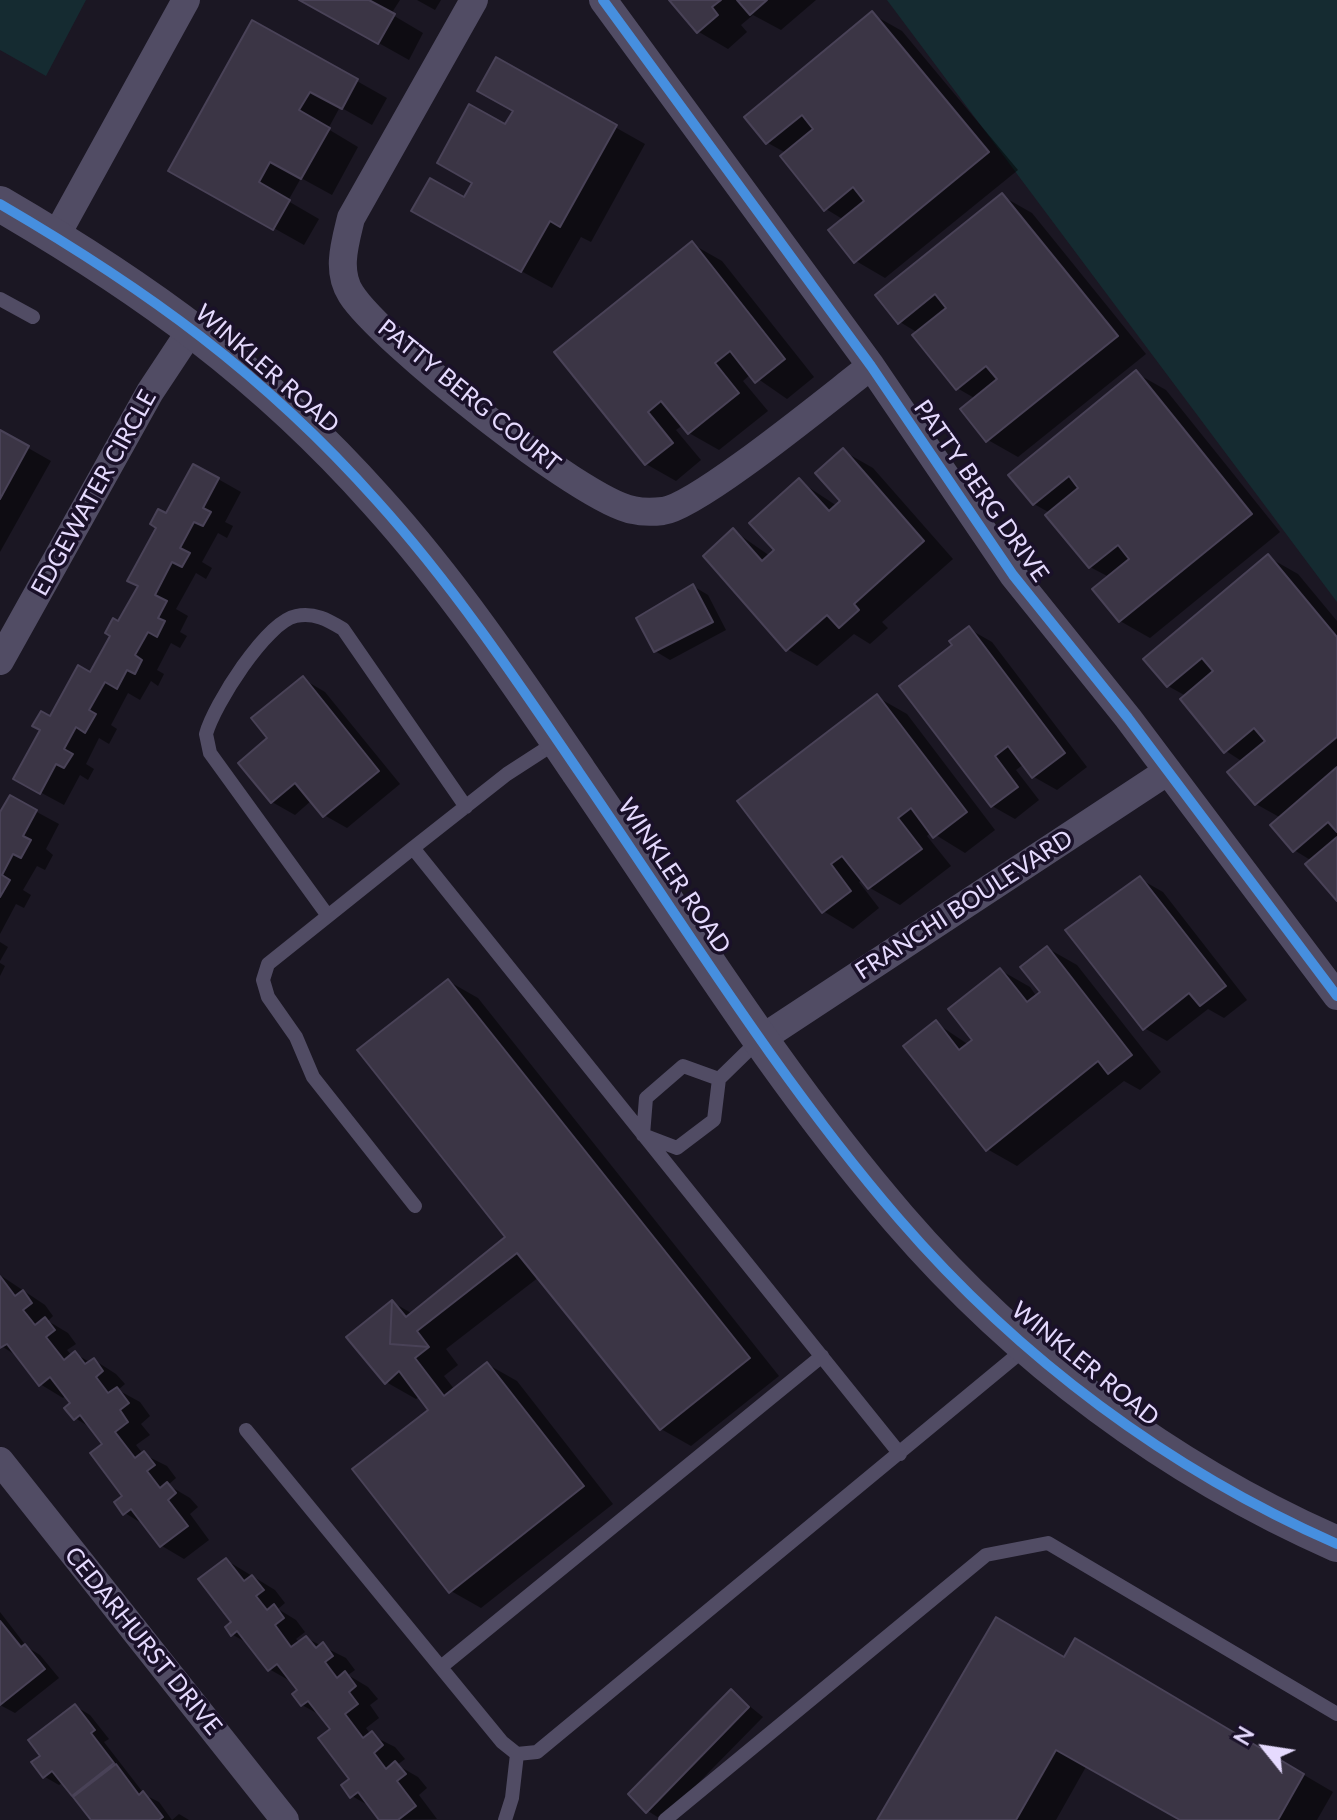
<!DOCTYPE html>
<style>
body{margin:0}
#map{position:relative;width:1337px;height:1820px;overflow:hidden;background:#1b1723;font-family:Lato,sans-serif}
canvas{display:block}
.north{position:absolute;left:1225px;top:1708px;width:80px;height:80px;-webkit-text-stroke:6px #1a1129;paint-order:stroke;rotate:300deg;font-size:22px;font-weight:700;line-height:32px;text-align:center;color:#e5dafe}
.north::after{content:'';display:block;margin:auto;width:28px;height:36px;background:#e5dafe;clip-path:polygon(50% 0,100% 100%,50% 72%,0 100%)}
</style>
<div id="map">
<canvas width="1337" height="1820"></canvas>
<div class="north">N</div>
</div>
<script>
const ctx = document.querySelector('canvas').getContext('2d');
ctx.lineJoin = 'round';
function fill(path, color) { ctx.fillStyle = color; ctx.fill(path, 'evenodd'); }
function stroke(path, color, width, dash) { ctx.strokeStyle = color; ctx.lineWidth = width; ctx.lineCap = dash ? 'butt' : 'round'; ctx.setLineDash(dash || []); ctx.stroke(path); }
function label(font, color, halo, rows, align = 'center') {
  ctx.font = font + ' Lato,sans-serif'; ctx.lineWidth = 7; ctx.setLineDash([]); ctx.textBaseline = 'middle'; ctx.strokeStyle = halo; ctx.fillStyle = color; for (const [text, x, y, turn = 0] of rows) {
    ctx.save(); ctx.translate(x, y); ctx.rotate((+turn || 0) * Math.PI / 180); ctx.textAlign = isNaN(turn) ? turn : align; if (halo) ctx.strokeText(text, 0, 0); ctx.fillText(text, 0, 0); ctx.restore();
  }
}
const green = new Path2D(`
 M0,0H86L46,76L0,50Z
 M887,0H1337V602Z`);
const shadow = new Path2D(`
 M302,0H400L391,14L423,33L409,60Z
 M417,0H441L435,10Z
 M672,0H816L781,30L753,15L741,25L747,32L728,49L699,32Z
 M872,14L902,31L1018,170L885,278L856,261L844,220L826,209L786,153L768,143Z
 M252,22L387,98L372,125L340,107L328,129L358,147L332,195L301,178L288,201L319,219L304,245L197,185Z
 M496,60L645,144L591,242L581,237L552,288L443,228L465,199L515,110Z
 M1002,196L1032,213L1146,354L1018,457L988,440L976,399L957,388L918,333L900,322Z
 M692,244L722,261L814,377L787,399L751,374L743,381L768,411L719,450L689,433L683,425L676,430L701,460L676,481L646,464L557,352Z
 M1136,373L1166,390L1280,532L1150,638L1120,621L1109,577L1090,567L1050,513L1034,504Z
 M0,432L51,461L0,552Z
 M843,451L873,468L953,559L882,622L888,628L870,644L854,634L817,666L787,649L734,531L770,556L776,550L799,481L837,506L843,501Z
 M218,479L241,492L225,522L233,526L227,538L218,533L202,562L212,568L206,579L196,573L176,609L188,616L180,632L187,636L180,648L171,643L157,670L164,674L158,686L151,681L140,700L128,693L111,725L117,729L109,744L99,738L86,764L94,769L88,780L80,775L64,805L38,791L51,719L91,675L140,586L167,516Z
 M1268,557L1298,574L1337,621V898L1312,861L1294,850L1281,818L1256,804L1243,762L1226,751L1186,696L1168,686Z
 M693,586L708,595L726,630L670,660L655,651Z
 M969,629L992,642L1087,767L1057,790L1034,777L1024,764L1016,770L1039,800L1015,819L992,806L955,646Z
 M303,679L325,692L400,784L347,828L324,815L312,800L295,815L272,802L270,739Z
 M877,697L907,714L995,830L965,853L931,832L927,836L951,866L900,905L870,888L863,879L859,882L879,908L853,929L823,911L740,801Z
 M11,798L59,824L46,849L53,855L45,870L37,866L23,890L31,895L24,908L16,904L0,934V817Z
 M1140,879L1163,892L1247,1000L1224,1018L1208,1009L1167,1041L1144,1028Z
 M0,942L8,947L0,961Z
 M1047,948L1077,965L1161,1072L1140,1090L1124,1081L1017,1166L987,1149L936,1023L969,1045L975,1040L1000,970L1030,987L1037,997L1043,993Z
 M0,963L5,966L0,976Z
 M448,981L478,998L779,1376L691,1446L661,1429L539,1277L446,1349L458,1365L444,1376L455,1390L487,1364L517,1381L613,1504L481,1608L451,1591L430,1410L420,1396L416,1399L386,1382L392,1302L413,1314L508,1237Z
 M0,1275L45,1305L53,1316L48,1321L68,1333L76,1344L67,1350L72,1356L76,1354L91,1363L94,1360L116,1374L125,1384L118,1390L140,1402L150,1416L141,1424L150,1435L136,1445L143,1454L167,1466L176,1478L168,1485L190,1498L198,1507L190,1514L209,1540L184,1559L162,1546L146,1526L125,1513V1496L105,1444L93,1429L75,1418L73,1404L66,1395L63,1398L40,1384L20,1358L0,1345Z
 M226,1560L275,1590L285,1603L278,1609L296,1620L305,1632L296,1639L300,1643L306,1638L346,1658L355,1670L348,1675L368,1687L378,1699L370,1705L379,1718L366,1728L371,1735L395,1747L405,1759L397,1765L418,1777L427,1788L419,1795L437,1819L382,1820L373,1808L352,1796V1779L332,1730L322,1716L302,1705L299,1690L292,1682L269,1669L251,1645L233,1635Z
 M0,1612L27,1647L40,1655L59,1678L15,1713L0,1705Z
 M1076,1641L1333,1792L1317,1820H1183L1087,1765L1056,1820H879L1065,1659Z
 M731,1691L763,1717L662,1820L648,1811Z
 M75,1706L90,1715L109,1739L104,1742L145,1795L159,1802L172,1820L179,1814L189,1820H93L64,1782L59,1785L45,1777L43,1756Z`);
const building = new Path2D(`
 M299,0H369L395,14L378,44Z
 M669,0H721L712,7L718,15L697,33Z
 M737,0H767L750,15Z
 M872,11L989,152L854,263L828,230L864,201L853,187L824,211L780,156L813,129L802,115L766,144L744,117Z
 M252,20L358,79L342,109L310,92L299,110L330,128L301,179L270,162L259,182L290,200L273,230L168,171Z
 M496,57L617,125L560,227L550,221L521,272L411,211L430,178L464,197L472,183L437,163L469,104L505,124L513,111L477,91Z
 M1002,193L1118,336L986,442L960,409L997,379L986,366L956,390L912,335L946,308L935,294L898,324L875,295Z
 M692,241L785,359L755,383L730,351L715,363L739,393L688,434L661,401L648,412L673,443L645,465L554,352Z
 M1136,370L1252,514L1119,622L1092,589L1129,559L1118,545L1089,568L1045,515L1078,488L1069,476L1033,505L1008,475Z
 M0,430L29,446L0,499Z
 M843,448L924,541L854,604L859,610L839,628L827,615L786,651L703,556L733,528L762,561L774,550L749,523L799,478L829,511L840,501L815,473Z
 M193,464L219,478L203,508L211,512L203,526L194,522L180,548L190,553L182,567L172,562L155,595L167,601L158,618L165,621L157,637L148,632L135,655L142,660L135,674L127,670L117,689L105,682L89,710L96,714L85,733L76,727L64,749L73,754L64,768L56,764L40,794L13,779L40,730L32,726L41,711L50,716L78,665L90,672L110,636L105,633L113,618L118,621L138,586L127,581L156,528L150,524L158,509L166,513Z
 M1268,554L1337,637V737L1255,805L1227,772L1265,741L1254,728L1224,753L1180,699L1213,671L1202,658L1167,687L1143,659Z
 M693,584L713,622L654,652L636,618Z
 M969,626L1065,753L1032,778L1008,746L995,756L1018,787L991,807L899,686L952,645L949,641Z
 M303,676L379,771L323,817L295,783L271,803L238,763L267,738L251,718Z
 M877,694L967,812L933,838L911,808L898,818L922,849L868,889L842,856L831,864L851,891L822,913L737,801Z
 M1337,767V832L1328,822L1293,852L1270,825Z
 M10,795L37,810L23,836L31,840L21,858L13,854L2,875L10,880L0,897V812Z
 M1337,837V901L1305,864Z
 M1140,876L1226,986L1200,1006L1189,993L1143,1030L1065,930Z
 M1047,946L1132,1055L1108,1074L1098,1061L986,1151L903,1046L936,1020L959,1050L972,1040L948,1009L1000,968L1027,1002L1040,992L1020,967Z
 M448,979L750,1358L660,1430L517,1253L417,1331L429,1347L390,1344L392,1300L406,1317L505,1237L357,1050Z
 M0,1276L15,1296L23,1290L32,1303L23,1310L35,1325L45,1317L55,1330L46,1337L64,1360L75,1351L85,1364L94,1358L103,1371L96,1377L108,1393L117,1387L129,1403L120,1410L128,1422L115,1432L135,1458L144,1451L155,1465L147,1471L160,1488L167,1482L176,1493L168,1500L188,1526L160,1547L131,1509L123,1515L114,1502L122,1496L90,1453L102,1444L80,1415L74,1420L64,1408L70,1403L50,1377L39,1386L7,1344L0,1348Z
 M392,1300L390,1344L429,1347L415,1358L444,1396L487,1362L584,1486L449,1593L352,1469L428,1410L399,1371L385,1384L346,1337Z
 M226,1558L244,1581L252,1575L264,1590L256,1596L267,1610L274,1604L284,1618L275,1625L291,1647L306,1636L316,1648L323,1642L333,1656L325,1662L337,1678L345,1671L356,1686L349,1692L358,1704L345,1714L363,1738L372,1731L383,1745L374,1753L386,1769L395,1761L406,1774L397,1781L416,1806L398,1820H379L358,1792L350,1798L341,1785L349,1779L318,1738L330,1729L308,1701L301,1706L292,1694L297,1690L277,1664L268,1671L237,1631L231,1636L225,1627L231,1622L198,1579Z
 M996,1617L1064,1657L1075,1638L1304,1774L1278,1820H1180L1056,1750L1016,1820H877Z
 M0,1621L21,1647L25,1644L45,1669L0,1705Z
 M731,1689L749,1707L646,1813L628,1794Z
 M75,1704L95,1730L91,1733L114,1763L72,1796L52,1771L43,1778L31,1762L40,1756L28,1740Z
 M116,1764L139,1795L143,1791L163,1817L159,1820H91L73,1797Z`);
const service = new Path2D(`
 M0,299L33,317
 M558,741L507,774L413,848L900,1454
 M413,848L268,964L263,980L268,997L296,1037L313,1077L415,1206
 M328,916L210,753L206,734C214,705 266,622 296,616C314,612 328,620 343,629L466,807
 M719,1079L683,1066L646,1098L643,1135L677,1148L714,1120L719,1079L760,1039
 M246,1430L502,1742L517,1754L537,1752L1027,1347
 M441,1667L822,1356
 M505,1820L512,1798L517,1754
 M665,1820L986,1555L1048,1543L1337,1714`);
const minor = new Path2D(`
 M474,0L351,218C345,243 336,271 351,294C380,340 582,501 633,510C641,512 654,512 663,511C699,506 834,394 871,366
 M603,0L871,366L1013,575L1128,718L1337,996
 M56,236L186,0
 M0,661L150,392L193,327
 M761,1039L1168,771
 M0,1461L285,1820`);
const tertiary = new Path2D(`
 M0,204C146,289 264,374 377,501C452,584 516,679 579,772C682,922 779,1080 899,1219C1019,1358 1169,1470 1337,1544`);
const cycleway = new Path2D(`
 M603,0L871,366L1013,575L1128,718L1337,996
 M0,204C146,289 264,374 377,501C452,584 516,679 579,772C682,922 779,1080 899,1219C1019,1358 1169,1470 1337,1544`);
const streetNames = [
 ["WINKLER ROAD",267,369,41],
 ["PATTY BERG COURT",469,396,39],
 ["PATTY BERG DRIVE",981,491,55],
 ["EDGEWATER CIRCLE",94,493,-61],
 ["WINKLER ROAD",674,876,56],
 ["FRANCHI BOULEVARD",964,905,-33],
 ["WINKLER ROAD",1085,1364,39],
 ["CEDARHURST DRIVE",143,1641,51]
];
fill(green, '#152b31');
fill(shadow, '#0007');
fill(building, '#3b3545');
stroke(building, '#494257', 2);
stroke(service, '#514c64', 14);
stroke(minor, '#514c64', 28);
stroke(tertiary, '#514c64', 36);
stroke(cycleway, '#468fdf', 10);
label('24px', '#e5dafe', '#1a1129', streetNames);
</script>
